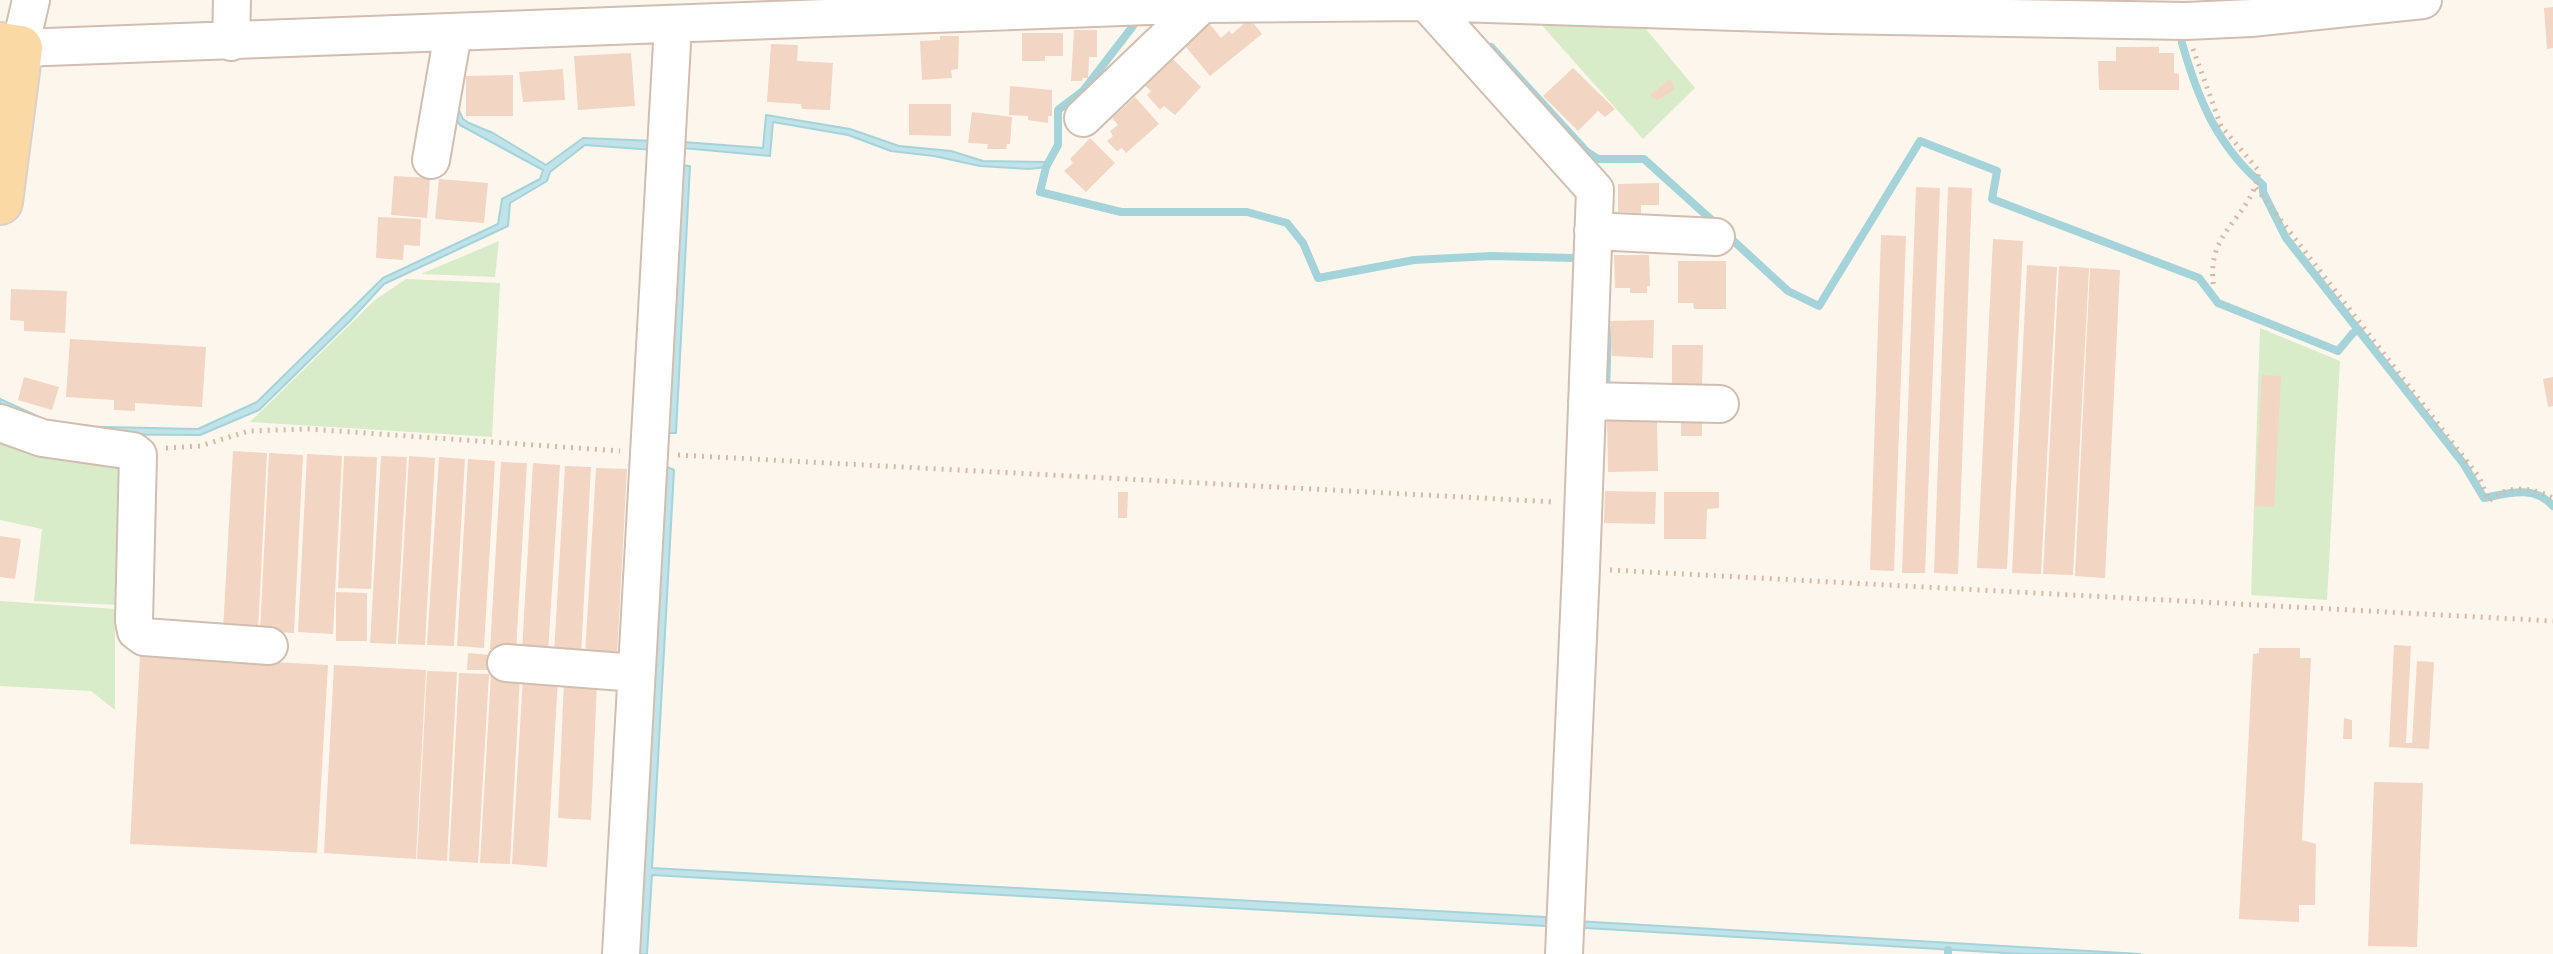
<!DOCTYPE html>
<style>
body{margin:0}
canvas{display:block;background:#fdf6ec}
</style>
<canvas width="2553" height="954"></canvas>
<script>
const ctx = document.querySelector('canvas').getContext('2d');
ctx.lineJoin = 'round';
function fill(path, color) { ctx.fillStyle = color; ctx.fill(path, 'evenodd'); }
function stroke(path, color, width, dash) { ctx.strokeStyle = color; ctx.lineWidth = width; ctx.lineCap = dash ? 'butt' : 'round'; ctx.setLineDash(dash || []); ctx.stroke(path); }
const green = new Path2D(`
 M1539,22L1646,29L1695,88L1643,139Z
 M499,241L495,277L421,274Z
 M406,279L500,283L492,437L250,422L375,300Z
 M2260,328L2340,361L2327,600L2251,595Z
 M0,441L46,458L123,462L117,605L34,601L42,529L0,520Z
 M0,601L115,609V710L91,691L0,686Z`);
const water = new Path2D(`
 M455,102L463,119L469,123L493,133L546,165L583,138L655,141L654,150L585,145L550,172L547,181L510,203L508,226L384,284L350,321L259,410L200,435L58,434L0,407V399L59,426L198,429L257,402L383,278L498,224L502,199L540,179L543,170L460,125L453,115Z
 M766,115L850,129L899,146L951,151L983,161L1048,162L1046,167L1029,169L980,166L934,156L891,151L848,135L773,122L770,156L683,148V142L763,148Z
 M681,165L690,166L676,433H666Z
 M667,467L674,470L652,868L1546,917V926L652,875L647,954H638Z
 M1576,921L2140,954H2023L1586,928L1576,926Z`);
const stream = new Path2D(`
 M1133,26L1083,91L1058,110V145L1046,167L1040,192L1121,212H1247L1287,223L1303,243L1318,278L1414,260L1491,256L1575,258
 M2182,43C2198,99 2217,146 2263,185V192L2286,238L2463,463L2484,498C2509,493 2534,485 2553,506
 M1491,47L1586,151L1598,159H1644L1716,224
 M1726,234L1788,291L1819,306L1920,141L1997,171L1992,199L2199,278L2218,303L2338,351L2353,333L2359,330
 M1606,392L1608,330
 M1948,954V950`);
const building = new Path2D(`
 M2553,7V48L2547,49L2544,8Z
 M1246,22L1254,24L1262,34L1210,76L1182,42L1209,23L1221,38L1229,31L1232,34Z
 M1074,30H1097V57H1089L1088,78H1083L1082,81H1071Z
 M1022,33H1063V56H1045V61H1022Z
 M940,36H959L958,69L951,70L952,78L922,80L920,41L940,40Z
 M771,44L798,45L797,61L833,63L830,110L802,109L801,104L767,102Z
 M2116,47H2159V53H2174V73L2179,74V90H2099L2098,61H2116Z
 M631,53L635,106L578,110L574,56Z
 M1172,58L1201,87L1175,115L1164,106L1160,110L1147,95L1151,91L1144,85Z
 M1573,68L1615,109L1605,117L1598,111L1578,131L1543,96Z
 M563,69L565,100L523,102L519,72Z
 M513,75V116H466V76Z
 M1670,79L1675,89L1657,101L1650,95Z
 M1010,86L1052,90V116H1048V123L1028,120V116L1009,115Z
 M1135,97L1159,124L1126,153L1122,148L1117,151L1107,141L1113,136L1110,131L1118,125L1112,118Z
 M909,104H951V136L909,135Z
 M972,112L1012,117L1010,144H1007L1006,149H987L988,144L968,143Z
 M1090,138L1115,163L1086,192L1064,171L1073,163L1070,159Z
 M394,176L430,178L427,218L391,215Z
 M439,179L488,183L484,223L435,219Z
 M1659,183V205H1641V213L1618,212V184Z
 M1916,187L1940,188L1925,573H1902Z
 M1948,187L1972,188L1958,574L1934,573Z
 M378,217L421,219L420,246L404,245L403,260L376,258Z
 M1881,235L1906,236L1894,571L1870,570Z
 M1993,239L2023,241L2007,569L1977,568Z
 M1614,255H1649L1650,286H1647V293H1630V288H1615Z
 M1678,261H1726V309H1694L1693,303H1678Z
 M2027,265L2057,267L2041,574L2012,573Z
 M2059,266L2089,268L2073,575L2043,574Z
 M2090,268L2120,270L2105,578L2075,576Z
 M11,289L67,291L65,333L24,331V321L10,320Z
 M1654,320L1653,358L1612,356L1610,321Z
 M70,339L206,347L202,407L135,403V411L114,410V400L66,397Z
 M1672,345H1703L1702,388L1672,389Z
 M2262,375L2281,376L2274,507L2255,506Z
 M24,377L59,387L52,410L18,400Z
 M2553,377V406L2548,407L2543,379Z
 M1607,419H1657L1658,471L1608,472Z
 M1681,420H1702V436H1681Z
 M233,451L267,453L258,632L223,630Z
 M269,453L303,455L294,633L260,631Z
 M307,454L342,456L333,634L298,632Z
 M344,456L377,457L371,589L338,588Z
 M381,456L407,457L396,644L370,643Z
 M409,456L435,458L425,645L398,644Z
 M439,457L465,459L454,646L427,645Z
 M468,459L495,461L484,648L457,646Z
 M501,462L527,463L516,650L490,649Z
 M533,463L560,465L548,652L522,650Z
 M565,466L591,467L581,655L554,653Z
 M596,468L627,469L617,656L585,655Z
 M1605,491L1656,492L1655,524L1604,523Z
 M1118,492H1128L1127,518H1118Z
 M1664,492H1719V508L1707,509L1706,539H1664Z
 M0,536L21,539L15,579L0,577Z
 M336,592L367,593V641H336Z
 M2394,645L2411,646L2406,743H2412L2417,661L2434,662L2429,749L2389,747Z
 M2259,648H2300V658H2311L2302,840L2316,844L2315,905H2299V922L2239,919L2253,654L2259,653Z
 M468,653L491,655L490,670H467Z
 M140,655L328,665L317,853L130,844Z
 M334,665L426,670L416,859L324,853Z
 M427,671L457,672L447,861L417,859Z
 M459,673L489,674L478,863L449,861Z
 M491,674L520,676L510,864L480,863Z
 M523,676L558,678L547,867L512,864Z
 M564,681L597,683L591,820L558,818Z
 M2344,718L2352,720V739H2343Z
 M2374,782L2423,783L2417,947L2368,946Z`);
const path = new Path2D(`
 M2193,49L2221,126L2259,171C2251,221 2204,229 2214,289
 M2256,188L2479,477L2489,501C2509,484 2531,487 2553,498
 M166,448L200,446L249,431L308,429L620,451
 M678,455L1555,502
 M1610,570L2553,621`);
const minor = new Path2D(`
 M31,0L20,48L1202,4L1426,2L1830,15L2186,21L2251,18L2423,0
 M1426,2L1595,190L1581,569L1564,954
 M231,42L232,0
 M1083,118L1202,4
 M431,160L453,33
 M1593,231L1716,237
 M1587,401L1720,404
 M0,423L42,438L133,451L138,455L134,621L136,631L144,637L269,646
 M506,663L636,673
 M621,954L673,25`);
const major = new Path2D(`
 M0,45L20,48L0,202`);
fill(green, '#d8ecc9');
fill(water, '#bfe3e8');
stroke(water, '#a5d3da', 2);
stroke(stream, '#a5d3da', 8);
fill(building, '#f3d5c3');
stroke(minor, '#d1beb0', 40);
stroke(major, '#dad1cd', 48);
stroke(path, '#d9b8a5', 5, [2, 6]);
stroke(minor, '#fff', 36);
stroke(major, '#fbd9a5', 44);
</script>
